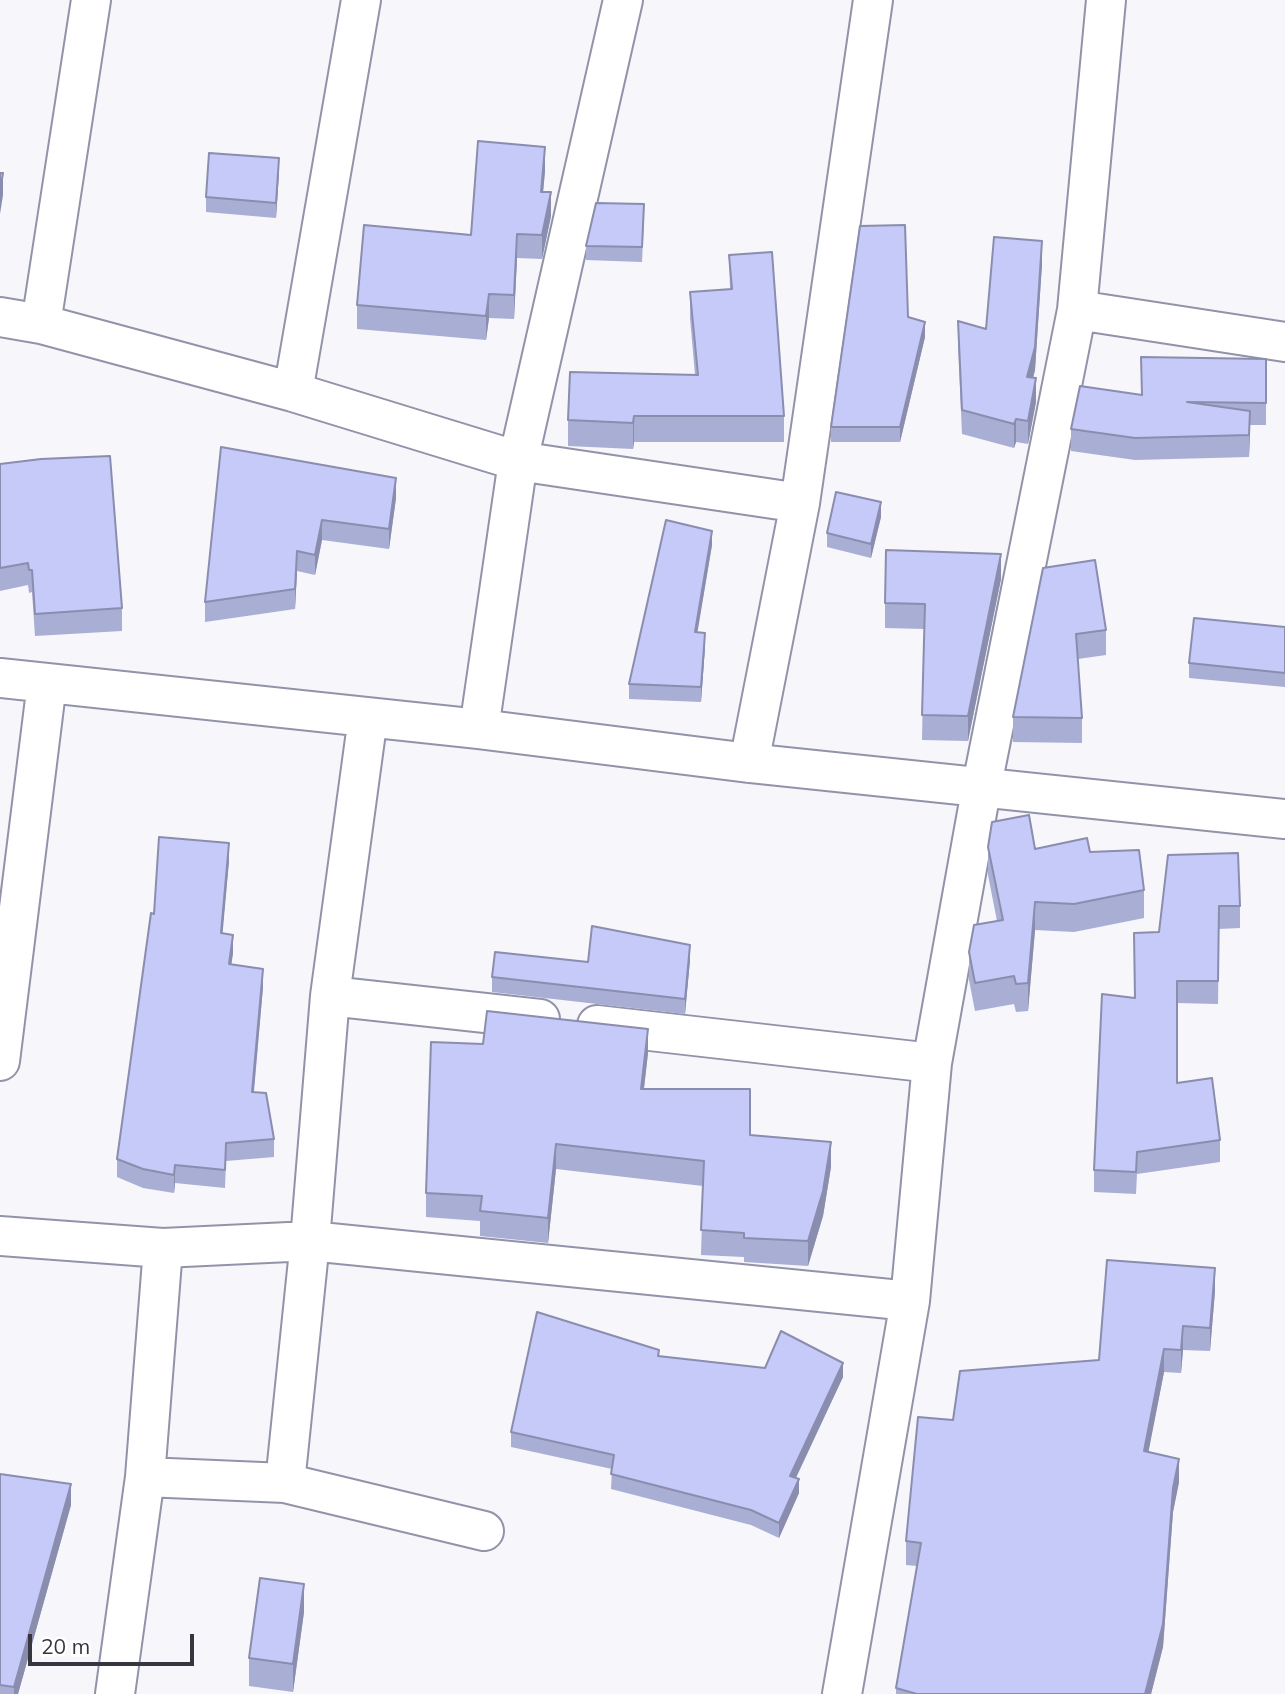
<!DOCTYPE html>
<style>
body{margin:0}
#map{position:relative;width:1285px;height:1694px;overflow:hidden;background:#f6f6fb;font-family:Mulish,sans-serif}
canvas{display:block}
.scale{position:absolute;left:28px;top:1634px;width:166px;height:32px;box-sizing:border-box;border:4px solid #35363f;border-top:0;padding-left:9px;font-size:21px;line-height:24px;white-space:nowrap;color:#35363f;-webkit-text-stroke:5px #fff;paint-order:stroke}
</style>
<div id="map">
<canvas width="1285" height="1694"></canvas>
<div class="scale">20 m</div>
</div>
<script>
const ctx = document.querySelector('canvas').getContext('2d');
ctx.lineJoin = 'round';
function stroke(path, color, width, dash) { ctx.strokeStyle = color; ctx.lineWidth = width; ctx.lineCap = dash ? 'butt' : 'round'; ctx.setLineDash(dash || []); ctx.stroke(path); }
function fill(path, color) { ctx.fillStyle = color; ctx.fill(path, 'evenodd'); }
const minor = new Path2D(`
 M1077,310L1285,342
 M0,317L41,324L293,392L518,461L800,503
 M41,324L91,0
 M293,392L361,0
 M0,678L479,729L749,763L1285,819
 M479,729L518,461L623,0
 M749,763L800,503L873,0
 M330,996L540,1019
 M597,1025L932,1063
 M0,1061L47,683
 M0,1236L163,1248L310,1241L910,1301
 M145,1477L285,1483L484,1531
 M285,1483L310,1241L330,996L368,717
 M115,1694L145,1477L163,1248
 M842,1694L910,1301L932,1063L982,785L1077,310L1106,0`);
const wall = new Path2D(`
 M545,171L543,192L551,216L542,259L517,258L514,319L489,318L486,340L357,329V305L471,235Z
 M279,172L276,218L206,212V197Z
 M644,219L642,262L586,260V246Z
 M729,255L784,416V442H634L633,449L568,446V420L695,375L690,318V292L730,289Z
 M1042,264L1035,370L1033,378L1036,402L1028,444L1016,442L1014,448L962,434L958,345V321L986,329Z
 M908,317L925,337L900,442H831V427Z
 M1141,357L1266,359V425H1250L1249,457L1135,460L1071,451V429L1141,395Z
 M221,447L396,498L389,549L322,540L315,575L297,571L295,609L205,622V602Z
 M0,464L122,608V631L35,636L32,592L29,593L28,585L0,591Z
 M881,517L871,558L827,547V533Z
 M712,545L697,632L705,647L701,702L629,699V684Z
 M1095,560L1106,630V655L1078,659L1082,718V743L1013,742V717Z
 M1001,579L968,741L922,740L924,629L885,628V603Z
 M1285,627V687L1189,678V663Z
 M988,847L1090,852L1144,890V918L1074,932L1035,930L1028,1011L1016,1012L1014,1004L975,1011L969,980V952L997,921L988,875Z
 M1168,855L1240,906V928L1219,929L1218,1004L1177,1003V1083L1220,1140V1162L1137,1174L1136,1194L1094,1192V1170L1159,932Z
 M229,861L222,933L233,953L231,964L263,987L254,1092L274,1139V1157L226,1161L225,1188L175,1183L174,1193L143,1188L117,1177V1159L154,914Z
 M690,960L685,1014L492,992V977L588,962Z
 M648,1053L644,1089L750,1135L831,1167L823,1216L808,1266L744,1262V1257L701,1255L703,1186L556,1169L548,1243L480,1236V1221L426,1217V1193Z
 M1215,1291L1210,1351L1183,1350L1181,1373L1164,1372L1148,1452L1179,1482L1173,1512L1163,1647L1151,1694H896V1688L917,1566L906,1565V1541L953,1420L1099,1360Z
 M659,1356L843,1377L796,1478L799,1493L779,1538L751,1525L611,1489L612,1469L511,1447V1432Z
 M0,1474L71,1505L18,1694H0Z
 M304,1612L293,1692L249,1686V1658Z`);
const shadedWall = new Path2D(`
 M545,147V171L541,215V192Z
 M279,158V172L276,218V203Z
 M3,173V195L0,214V191Z
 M551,192V216L542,259V235Z
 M517,234V258L514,319V295Z
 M1042,241V264L1035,370L1027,401V377Z
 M489,294V318L486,340V316Z
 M925,322V337L900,442V427Z
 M1036,378V402L1028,444V421Z
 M1250,411V433L1249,457V435Z
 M634,416V442L633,449V423Z
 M1016,419V442L1014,448V424Z
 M396,478V498L389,549V529Z
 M881,502V517L871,558V544Z
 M322,520V540L315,575V555Z
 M712,531V545L695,647V632Z
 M297,551V571L295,609V589Z
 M1001,554V579L968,741V716Z
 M705,633V647L701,702V687Z
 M229,843V861L221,951V933Z
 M1035,902V930L1028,1011V983Z
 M233,935V953L229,982V964Z
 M690,945V960L685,1014V999Z
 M263,969V987L252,1110V1092Z
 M648,1029V1053L641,1113V1089Z
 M831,1142V1167L823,1216L808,1266V1241Z
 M556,1144V1169L548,1243V1218Z
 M175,1165V1183L174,1193V1175Z
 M1215,1268V1291L1210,1351V1328Z
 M1183,1326V1350L1181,1373V1350Z
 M1164,1349V1372L1144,1475V1451Z
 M843,1363V1377L790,1490V1476Z
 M1179,1459V1482L1173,1512L1163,1647L1151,1694H1145L1173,1488Z
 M799,1479V1493L779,1538V1523Z
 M71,1484V1505L18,1694H14V1687Z
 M304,1584V1612L293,1692V1664Z`);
const building = new Path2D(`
 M478,141L545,147L541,192H551L542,235L517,234L514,295L489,294L486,316L357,305L364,225L471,235Z
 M209,153L279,158L276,203L206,197Z
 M0,173H3L0,191Z
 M596,203L644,204L642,247L586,246Z
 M905,225L908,317L925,322L900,427H831L860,226Z
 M994,237L1042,241L1035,347L1027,377L1036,378L1028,421L1016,419L1014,424L962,410L958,321L986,329Z
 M772,252L784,416H634L633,423L568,420L570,372L698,375L690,292L732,289L729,255Z
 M1141,357L1266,359V403L1187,402L1250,411L1249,435L1135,438L1071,429L1080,386L1142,395Z
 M221,447L396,478L389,529L322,520L315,555L297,551L295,589L205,602Z
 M110,456L122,608L35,614L32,570H29L28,563L0,568V464L41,459Z
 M836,492L881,502L871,544L827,533Z
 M666,520L712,531L695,632L705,633L701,687L629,684Z
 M886,550L1001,554L968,716L922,715L925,604L885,603Z
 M1095,560L1106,630L1076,634L1082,718L1013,717L1043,568Z
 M1194,618L1285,627V673L1189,663Z
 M1029,815L1035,849L1087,838L1090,852L1139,850L1144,890L1074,904L1035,902L1028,983L1016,984L1014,976L975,983L969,952L974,925L1003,920L988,847L992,822Z
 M159,837L229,843L221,933L233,935L229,964L263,969L252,1092L266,1093L274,1139L226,1143L225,1170L175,1165L174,1175L143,1169L117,1159L151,913L154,914Z
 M1238,853L1240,906H1219L1218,981H1177V1083L1212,1078L1220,1140L1137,1152L1136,1172L1094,1170L1102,994L1135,998L1134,933L1159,932L1168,855Z
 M592,926L690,945L685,999L492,977L495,952L588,962Z
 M487,1011L648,1029L641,1089H750V1135L831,1142L823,1191L808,1241L744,1238V1233L701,1230L704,1161L556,1144L548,1218L480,1211L482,1196L426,1193L431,1042L483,1044Z
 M1107,1260L1215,1268L1210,1328L1183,1326L1181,1350L1164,1349L1144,1451L1179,1459L1173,1488L1163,1624L1145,1694H917L896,1688L921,1543L906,1541L918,1417L953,1420L960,1371L1099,1360Z
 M537,1312L659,1350L658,1356L765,1368L781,1331L843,1363L790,1476L799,1479L779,1523L751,1510L611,1474L614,1455L511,1432Z
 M0,1474L71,1484L14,1687L0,1685Z
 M260,1578L304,1584L293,1664L249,1658Z`);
stroke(minor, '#9193a9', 42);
stroke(minor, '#fff', 38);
fill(wall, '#a9aed5');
fill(shadedWall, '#8a8dae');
fill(building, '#c5caf8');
stroke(building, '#8a8dae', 2);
</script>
